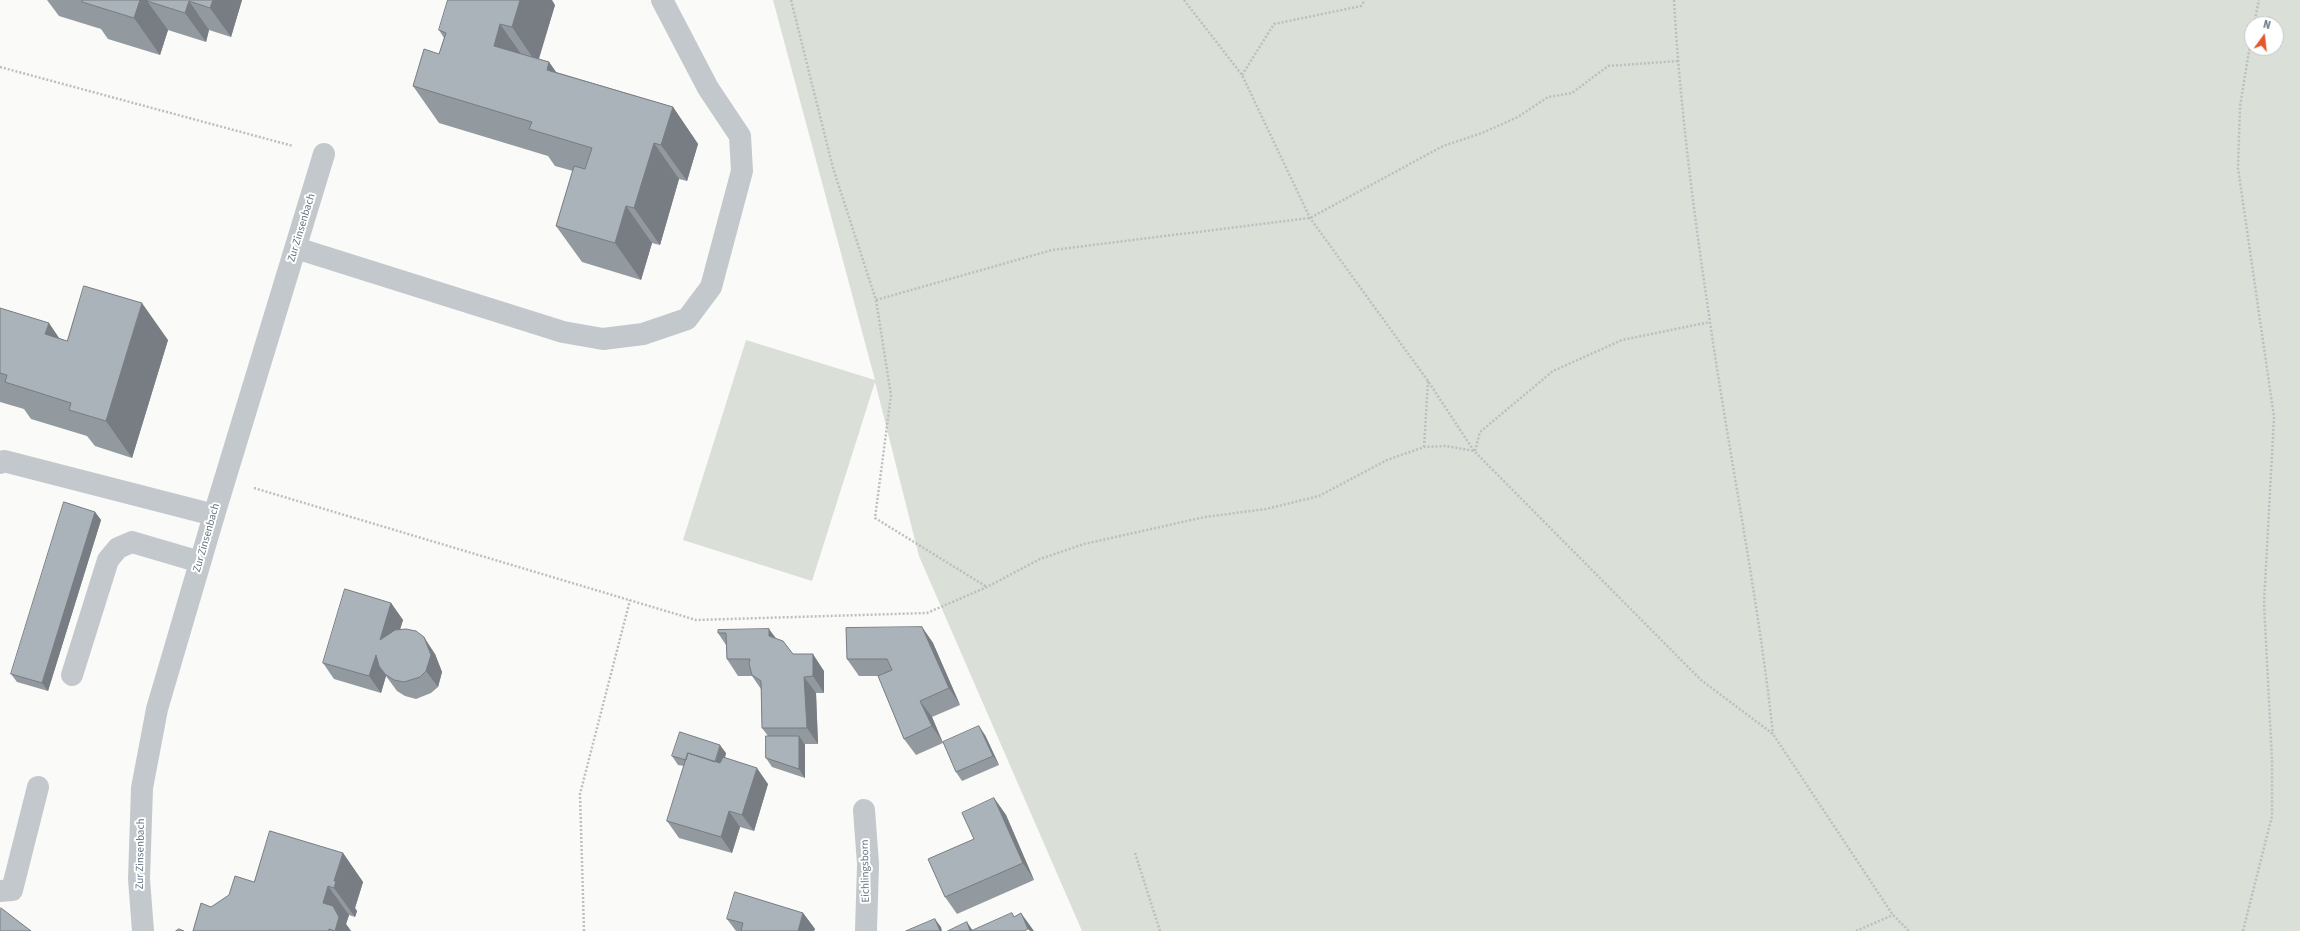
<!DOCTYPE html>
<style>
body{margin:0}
#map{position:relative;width:2300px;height:931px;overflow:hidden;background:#fafaf8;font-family:"Source Sans 3",sans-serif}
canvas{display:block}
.north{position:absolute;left:2244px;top:16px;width:40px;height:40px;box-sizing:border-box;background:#fff;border:1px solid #c1c8cd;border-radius:50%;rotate:15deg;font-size:11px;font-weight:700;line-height:16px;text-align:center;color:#657683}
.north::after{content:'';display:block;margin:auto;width:14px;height:18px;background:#e4572e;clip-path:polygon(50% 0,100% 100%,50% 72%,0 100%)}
</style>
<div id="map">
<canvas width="2300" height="931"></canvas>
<div class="north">N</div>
</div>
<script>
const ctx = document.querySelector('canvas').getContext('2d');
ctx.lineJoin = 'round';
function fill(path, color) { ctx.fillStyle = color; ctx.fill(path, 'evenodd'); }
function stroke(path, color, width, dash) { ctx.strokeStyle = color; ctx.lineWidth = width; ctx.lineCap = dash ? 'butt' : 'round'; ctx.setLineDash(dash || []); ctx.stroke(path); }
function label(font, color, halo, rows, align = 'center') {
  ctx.font = font + ' "Source Sans 3",sans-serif'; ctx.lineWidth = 4; ctx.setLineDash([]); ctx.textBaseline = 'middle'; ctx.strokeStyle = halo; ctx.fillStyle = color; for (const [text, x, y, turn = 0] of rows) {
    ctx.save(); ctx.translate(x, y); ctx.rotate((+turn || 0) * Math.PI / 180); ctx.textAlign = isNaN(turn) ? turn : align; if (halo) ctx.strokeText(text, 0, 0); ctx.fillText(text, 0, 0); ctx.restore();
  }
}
const green = new Path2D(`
 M773,0H2300V931H1082L919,556L875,382L812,581L683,540L746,340L875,380ZM2252,24H2276V48H2252Z`);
const path = new Path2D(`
 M791,0L833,168L876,300L1052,250L1310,218L1443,146L1482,133L1518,117L1548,97L1572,93L1608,66L1678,61
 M1184,0L1242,75L1310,218L1428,381L1474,451L1701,680L1773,734L1893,915L1909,931
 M1674,0C1680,107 1694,215 1710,322C1730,460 1758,596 1773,734
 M2254,24L2259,0
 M0,67L293,146
 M1242,75L1274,24L1361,6L1365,0
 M876,300L891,395L875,518L987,587
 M1424,447L1428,381
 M1475,451L1480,432L1553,371L1622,340L1710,322
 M254,488L696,620L927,613L987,587L1040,559L1084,544L1205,517L1266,509L1319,496L1387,460L1424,447L1446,446L1474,451
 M1135,853L1160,931
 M584,931L580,794L630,600
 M1856,931L1893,915
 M2243,931L2272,816V760L2264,603L2274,417L2238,168L2240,106L2252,33`);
const lane = new Path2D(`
 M296,248L563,332L603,339L643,334L687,319L711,287L742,171L740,136L708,88L662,0
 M0,463L4,461L214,515
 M72,675L108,560L118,548L132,542L200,562
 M0,891L12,890L38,787`);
const street = new Path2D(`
 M864,810L868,864L866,931
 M143,931L139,879L142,788L157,709L214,515L324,154`);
const wall = new Path2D(`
 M47,0H242L231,37L209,30L206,42L168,30L160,55L108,39L101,29L59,16Z
 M555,5L539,59L549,62L556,72L673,107L698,144L687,181L679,179L660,245L652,243L641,280L582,262L556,226L573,171L555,166L548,156L439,123L413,86L439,54L444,38L439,30Z
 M0,308L59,338L67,341L168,340L132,458L95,446L87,436L31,419L24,409L0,402Z
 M95,512L101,520L48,691L17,682L11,674Z
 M391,603L403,620L400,629L435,654L442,672L438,687L431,693L416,699L405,696L397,691L386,676L381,693L334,679L323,663Z
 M922,627L933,643L960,705L932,717L943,743L916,755L904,739L879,676H859L847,659Z
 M718,630L776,639L793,654L824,671V693H816L818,744H805V778L772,767L766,758L768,736L762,728L761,689L752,676H738L727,659L726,645L718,633Z
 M985,735L999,765L962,781L956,772Z
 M726,753L725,758L768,784L754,831L740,827L732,853L679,838L667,821L684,766L678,765L672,756Z
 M994,798L1006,815L1034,880L957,914L945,897L974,839Z
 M343,853L363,882L355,908L357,911L355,917L349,915L346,924L351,931H193L211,907L254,882Z
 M803,913L815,929L814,931H736L727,919Z`);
const shadedWall = new Path2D(`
 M140,0H177L147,1L168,30L160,55L134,18Z
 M213,0H242L231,37L210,8Z
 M520,0H552L555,5L537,64L512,27Z
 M189,1L209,30L206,42L185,13Z
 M500,24L526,61L494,46Z
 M549,62L575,99L547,70Z
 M673,107L698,144L687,181L661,145Z
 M654,143L679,179L660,245L634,208Z
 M626,206L652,243L641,280L615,243Z
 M142,303L168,340L132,458L106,421Z
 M49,323L74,360L45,334Z
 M95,512L101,520L48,691L42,683Z
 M391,603L403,620L392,656L380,640Z
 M922,627L933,643L960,705L949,688Z
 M769,629L781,645L769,636Z
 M424,637L435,654L442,672L438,687L426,671Z
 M813,654L824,671V693L813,676Z
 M376,655L379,666L386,676L381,693L369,676Z
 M804,677L816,693L818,744L807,728Z
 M920,701L932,717L943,743L932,726Z
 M979,726L985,735L999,765L993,756Z
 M799,736L805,745V778L799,769Z
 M720,745L726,753L720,776L714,767Z
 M757,768L768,784L754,831L742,815Z
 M994,798L1006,815L1034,880L1023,863Z
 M729,811L740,827L732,853L721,837Z
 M343,853L363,882L355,908L357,911L355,917L334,888V881Z
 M328,886L349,915L346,924L351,931H335L323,903Z
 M803,913L815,929L814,931H798Z
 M1021,913L1034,931H1030L1028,929Z
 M935,919L941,927L942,931H940Z
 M967,922L973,931H970Z`);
const building = new Path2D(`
 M83,0H140L134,18L82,2Z
 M148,0H213L210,8L189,1L185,13L147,1Z
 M448,0H520L512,27L500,24L494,46L549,62L547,70L673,107L661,145L654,143L634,208L626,206L615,243L556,226L574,166L585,169L592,148L529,129L532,122L413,86L424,49L439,54L446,33L439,30Z
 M84,286L142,303L106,421L69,410L71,403L5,382L7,375L0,373V308L49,323L45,334L67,341Z
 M64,502L95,512L42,683L11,674Z
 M345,589L391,603L380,640L395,630L406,629L416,631L424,637L431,655L426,671L420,677L404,682L394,680L385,674L379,666L376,655L369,676L323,663Z
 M922,627L949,688L920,701L932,726L904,739L878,676L892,670L887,659H847L846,628Z
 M769,629V636L783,641L793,654H813V676L804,677L807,728H762L761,681L752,675L749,664L750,659H727L726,633H718V630Z
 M979,726L993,756L956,772L943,742Z
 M680,732L720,745L715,762L688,753L686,760L672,756Z
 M766,736H799V769L766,758Z
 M688,753L720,763L723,757L757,768L742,815L729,811L721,837L667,821Z
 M994,798L1023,863L945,897L928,859L974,839L962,813Z
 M270,831L343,853L334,881H336L334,888L328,886L323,903L333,906L339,917L335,931L329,929L328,931H193L201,903L211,907L229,895L235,876L254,882Z
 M735,892L803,913L798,931H741L743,923L727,919Z
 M1,908L31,931H0V909Z
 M1012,913L1014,917L1021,913L1028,929L1024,931H971Z
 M935,919L940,931H906Z
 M967,922L970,931H948Z
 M179,929L184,931H176Z`);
const streetNames = [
 ["Zur Zinsenbach",302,228,-73],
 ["Zur Zinsenbach",207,538,-74],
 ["Zur Zinsenbach",141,854,-89],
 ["Eichlingsborn",866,871,-91]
];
fill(green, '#dadfd7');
stroke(path, '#bbbfc2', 2.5, [2, 2]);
stroke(lane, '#c3c8cc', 22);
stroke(street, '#c3c8cc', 22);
fill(wall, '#929a9f');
fill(shadedWall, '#777d82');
fill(building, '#aab3b9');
stroke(building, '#777d82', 1);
label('11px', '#657683', '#fff', streetNames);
</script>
